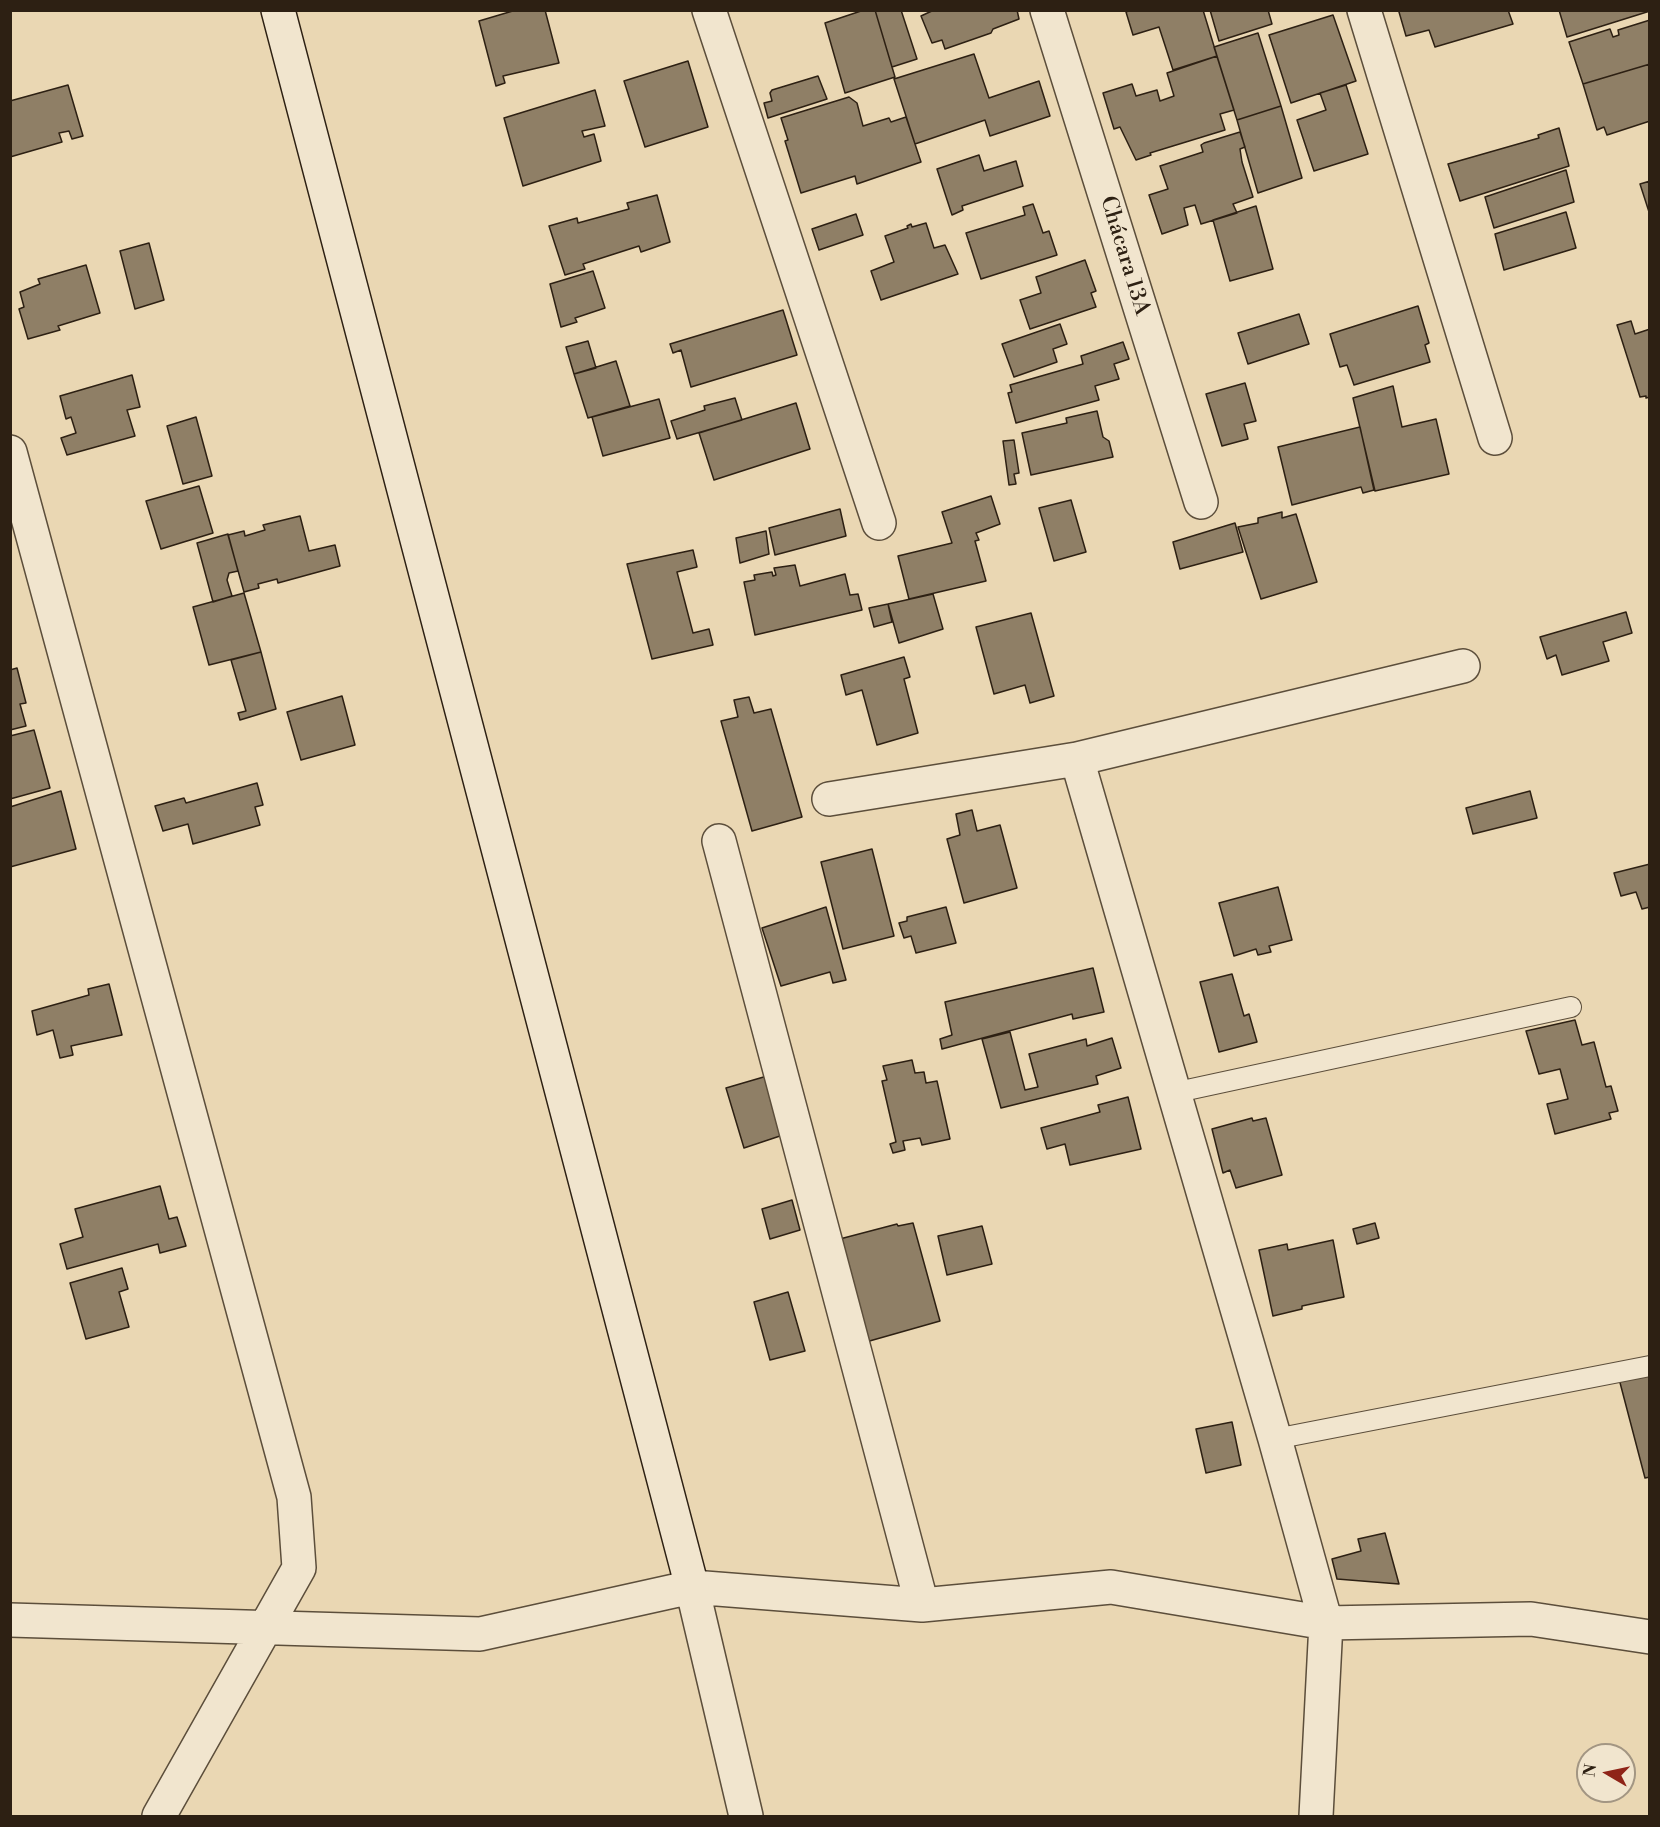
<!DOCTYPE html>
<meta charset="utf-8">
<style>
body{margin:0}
#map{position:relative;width:1660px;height:1827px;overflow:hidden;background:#ead7b3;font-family:"Libre Bodoni",serif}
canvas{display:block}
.frame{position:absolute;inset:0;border:12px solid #2d2013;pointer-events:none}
.north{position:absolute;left:1576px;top:1743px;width:60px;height:60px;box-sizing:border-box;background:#f1e5ce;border:2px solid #a39683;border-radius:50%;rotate:279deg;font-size:16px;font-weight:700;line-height:24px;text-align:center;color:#2d2013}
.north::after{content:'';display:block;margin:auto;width:21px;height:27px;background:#8f2418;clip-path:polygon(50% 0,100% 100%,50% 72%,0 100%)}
</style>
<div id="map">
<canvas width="1660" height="1827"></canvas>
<div class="frame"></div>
<div class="north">N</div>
</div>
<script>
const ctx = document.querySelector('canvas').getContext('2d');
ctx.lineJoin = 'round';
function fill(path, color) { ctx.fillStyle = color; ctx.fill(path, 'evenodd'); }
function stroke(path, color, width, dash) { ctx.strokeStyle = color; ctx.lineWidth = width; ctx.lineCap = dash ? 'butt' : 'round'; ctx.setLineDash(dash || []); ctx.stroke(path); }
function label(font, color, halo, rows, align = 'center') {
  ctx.font = font + ' "Libre Bodoni",serif'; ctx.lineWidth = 5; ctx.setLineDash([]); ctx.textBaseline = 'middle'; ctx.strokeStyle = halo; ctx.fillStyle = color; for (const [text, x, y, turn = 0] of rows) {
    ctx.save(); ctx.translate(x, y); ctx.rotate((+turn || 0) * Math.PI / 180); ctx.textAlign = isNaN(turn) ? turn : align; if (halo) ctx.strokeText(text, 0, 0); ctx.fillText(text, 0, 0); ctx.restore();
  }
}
const building = new Path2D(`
 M516,10H545L559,63L503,76L505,83L496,86L479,21Z
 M864,10H875L895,77L845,93L825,23Z
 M901,10L917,59L892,67L875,10Z
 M934,10H1017L1019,19L993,29L991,33L945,49L942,40L932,43L921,16Z
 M1131,10H1203L1217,56L1173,70L1159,27L1133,35L1126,12Z
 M1210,10H1268L1272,24L1219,41Z
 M1402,10H1508L1513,24L1435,47L1429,30L1406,36L1399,12Z
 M1559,10H1650V11L1567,37Z
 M1333,15L1356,81L1291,103L1269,35Z
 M1650,20V64L1583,84L1569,42L1610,29L1613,37L1619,35L1618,30Z
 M1258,33L1281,106L1237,120L1214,47Z
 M974,54L989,98L1039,81L1050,116L990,136L985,120L915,144L894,79Z
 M1217,56L1234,110L1220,114L1225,130L1150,153L1151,155L1136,160L1120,127L1114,129L1103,93L1132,84L1136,96L1157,90L1160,101L1174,96L1167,73Z
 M688,61L708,127L645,147L624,81Z
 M1650,64V121L1607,135L1604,127L1597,130L1583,84Z
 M818,76L827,99L768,118L764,103L772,101L770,93L772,90Z
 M68,85L83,136L72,139L69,131L59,133L62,142L10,157V101Z
 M1346,85L1368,154L1314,171L1297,120L1326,110L1320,93Z
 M595,90L605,126L582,131L584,137L594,134L601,161L523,186L504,118Z
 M849,97L857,103L863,126L889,118L891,122L906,117L921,162L857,184L855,176L801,193L785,141L788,140L781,118Z
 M1281,106L1302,178L1258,193L1237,120Z
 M1559,128L1569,166L1460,201L1448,164L1539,138L1538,135Z
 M1240,132L1245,147L1240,149L1242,162L1253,197L1233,204L1237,213L1201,224L1195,205L1184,208L1188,225L1162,234L1149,195L1168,189L1160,166L1203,152L1201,145L1204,143Z
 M979,155L984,171L1016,161L1023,186L962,206L963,210L952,215L937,169Z
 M1566,170L1574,202L1494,228L1485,197Z
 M1650,181V215L1640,184Z
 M657,195L670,242L641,252L639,246L583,264L585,269L565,275L549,226L577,218L578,223L629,209L627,203Z
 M1033,204L1043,233L1049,231L1057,255L981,279L966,233L1025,215L1023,207Z
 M1256,206L1273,269L1230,281L1213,220Z
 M1566,212L1576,248L1504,270L1495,234Z
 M856,214L863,235L819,250L812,229Z
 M926,223L934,248L945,245L958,274L881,300L871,271L894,262L885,236L908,228L907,226L911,224L912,227Z
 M149,243L164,300L135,309L120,251Z
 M1085,260L1096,291L1091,293L1096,307L1030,329L1020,300L1041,293L1036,277Z
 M86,265L100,313L58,326L60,330L28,339L19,309L24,307L20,292L40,284L38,279Z
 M593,271L605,308L575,318L577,322L561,327L550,284Z
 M1418,306L1429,343L1425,345L1430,362L1354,385L1347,365L1340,367L1330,334Z
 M783,310L797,355L691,387L681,350L673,353L670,344Z
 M1299,314L1309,344L1248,364L1238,333Z
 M1631,321L1635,334L1650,329V397L1646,398V396L1640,397L1617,325Z
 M1060,324L1067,344L1053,349L1057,362L1014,377L1002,344Z
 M588,341L596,368L574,374L566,347Z
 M1123,342L1129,359L1114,364L1119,379L1095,386L1099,400L1016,423L1008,393L1012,392L1010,385L1083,364L1081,356Z
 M616,361L630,406L588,418L574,374Z
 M132,375L140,407L127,410L135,436L67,455L61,438L76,433L71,417L66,419L60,396Z
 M1245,383L1256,421L1244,424L1248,439L1222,446L1206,394Z
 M1393,386L1402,427L1436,419L1449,474L1375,491L1353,398Z
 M735,398L742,420L677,439L671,421L705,410L704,406Z
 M659,399L670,438L603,456L592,417Z
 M796,403L810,449L714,480L699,433Z
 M1097,411L1103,437L1109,441L1113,457L1031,475L1022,433L1067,423L1066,418Z
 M196,417L212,476L183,484L167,426Z
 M1360,427L1374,490L1363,493L1361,487L1292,505L1278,447Z
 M1014,440L1019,473L1014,474L1016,484L1009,485L1003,441Z
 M199,486L213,533L161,549L146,501Z
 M991,496L1000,524L976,533L979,540L975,541L986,581L909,599L898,556L952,543L942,512Z
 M1071,500L1086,552L1054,561L1039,508Z
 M840,509L846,536L775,555L769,528Z
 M1282,512V518L1296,514L1317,582L1261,599L1238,527L1258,523V518Z
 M300,516L309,551L335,545L340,566L278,583L277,579L258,584L259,588L244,592L228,535L244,531L245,536L265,530L263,525Z
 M1235,523L1243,552L1180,569L1173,542Z
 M766,531L769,554L740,563L736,538Z
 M228,534L238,571L229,573L227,580L232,596L213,602L197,543Z
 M693,550L697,567L677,572L693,633L709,629L713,645L652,659L627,564Z
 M795,565L800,586L845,574L850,595L858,594L862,610L755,635L744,582L755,580L754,575L772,572L773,576L776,575L774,568Z
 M244,593L261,652L209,665L193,607Z
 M933,594L943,629L899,643L888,604Z
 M888,604L892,622L874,627L869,608Z
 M1626,612L1632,633L1603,642L1609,661L1562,675L1556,655L1547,659L1540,637Z
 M1031,613L1054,696L1030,703L1025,685L994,694L976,627Z
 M261,652L276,709L240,720L238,713L246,711L231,660Z
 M904,657L910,677L904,679L918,733L877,745L862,690L846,695L841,675Z
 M17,668L26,703L20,704L26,726L10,730V670Z
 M342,696L355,745L301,760L287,712Z
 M749,697L754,713L771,709L802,817L752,831L721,721L738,717L734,700Z
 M34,730L50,788L10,799V736Z
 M257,783L263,805L255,807L260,825L193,844L188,824L163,831L155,806L184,798L186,803Z
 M61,791L76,849L10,867V807Z
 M1530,791L1537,818L1473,834L1466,808Z
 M972,810L977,831L1000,825L1017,888L964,903L947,839L960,835L956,814Z
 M872,849L894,936L843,949L821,862Z
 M1650,864V907L1642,909L1636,892L1621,896L1614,873Z
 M1278,887L1292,940L1269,946L1271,952L1258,955L1256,949L1234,956L1219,903Z
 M826,907L846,980L833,983L830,972L781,986L762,928Z
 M946,907L956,943L916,953L911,936L904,938L899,923L907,921V917Z
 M1093,968L1104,1012L1073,1019L1072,1014L942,1049L940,1039L952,1035L945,1002Z
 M1232,974L1244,1016L1249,1014L1257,1042L1219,1052L1200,982Z
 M109,984L122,1035L71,1046L73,1055L60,1058L53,1030L37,1035L32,1011L89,995L88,989Z
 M1575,1020L1582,1045L1594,1042L1606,1087L1611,1086L1618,1111L1609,1113L1611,1119L1555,1134L1547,1104L1568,1099L1560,1069L1539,1074L1526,1031Z
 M1010,1032L1025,1090L1038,1087L1029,1054L1086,1039L1087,1046L1112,1038L1121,1068L1096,1076L1098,1084L1001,1108L982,1039Z
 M912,1060L915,1073L924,1072L926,1083L937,1081L950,1139L922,1145L920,1138L903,1141L905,1150L893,1153L890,1144L896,1142L882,1081L887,1080L883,1066Z
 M767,1076L783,1135L744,1148L726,1088Z
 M1128,1097L1141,1149L1070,1165L1065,1144L1047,1149L1041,1128L1100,1112L1098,1105Z
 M1252,1118L1253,1121L1266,1118L1282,1175L1236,1188L1230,1170L1223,1173L1212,1129Z
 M160,1186L169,1219L177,1217L186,1246L160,1253L158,1244L67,1269L60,1244L83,1237L75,1209Z
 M792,1200L800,1230L770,1239L762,1209Z
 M913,1223L940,1321L866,1342L836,1240L897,1224L898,1226Z
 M1375,1223L1379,1238L1357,1244L1353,1229Z
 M982,1226L992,1264L947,1275L938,1236Z
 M1333,1240L1344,1297L1302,1306V1309L1273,1316L1259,1250L1287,1244L1288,1250Z
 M122,1268L128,1289L119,1292L129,1327L86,1339L70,1283Z
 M788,1292L805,1351L770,1360L754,1302Z
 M1650,1367V1477L1645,1478L1618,1375Z
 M1232,1422L1241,1465L1206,1473L1196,1429Z
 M1385,1533L1399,1584L1337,1579L1332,1559L1361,1551L1358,1539Z`);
const lane = new Path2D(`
 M1173,1093L1571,1007
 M1275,1439L1650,1366`);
const street = new Path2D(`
 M709,10L879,523
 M1047,10L1201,502
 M1364,10L1495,438
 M10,452L294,1497L299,1568L159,1816
 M1077,759L1275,1439L1326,1623L1316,1816
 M829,799L1077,759L1463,666
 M719,841L922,1605
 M692,1587L746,1816
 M10,1620L480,1634L692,1587L922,1605L1111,1587L1326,1623L1531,1619L1650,1637`);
const secondary = new Path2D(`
 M278,10L692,1587`);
const streetNames = [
 ["Chácara 13A",1124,256,73]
];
fill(building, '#8f7f66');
stroke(building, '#2d2013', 1.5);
stroke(lane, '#5c4e3b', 22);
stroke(street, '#5c4e3b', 36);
stroke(secondary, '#2d2013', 36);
stroke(lane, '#f1e5ce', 20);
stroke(street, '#f1e5ce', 33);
stroke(secondary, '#f1e5ce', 33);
label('22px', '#2d2013', '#f1e5ce', streetNames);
</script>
